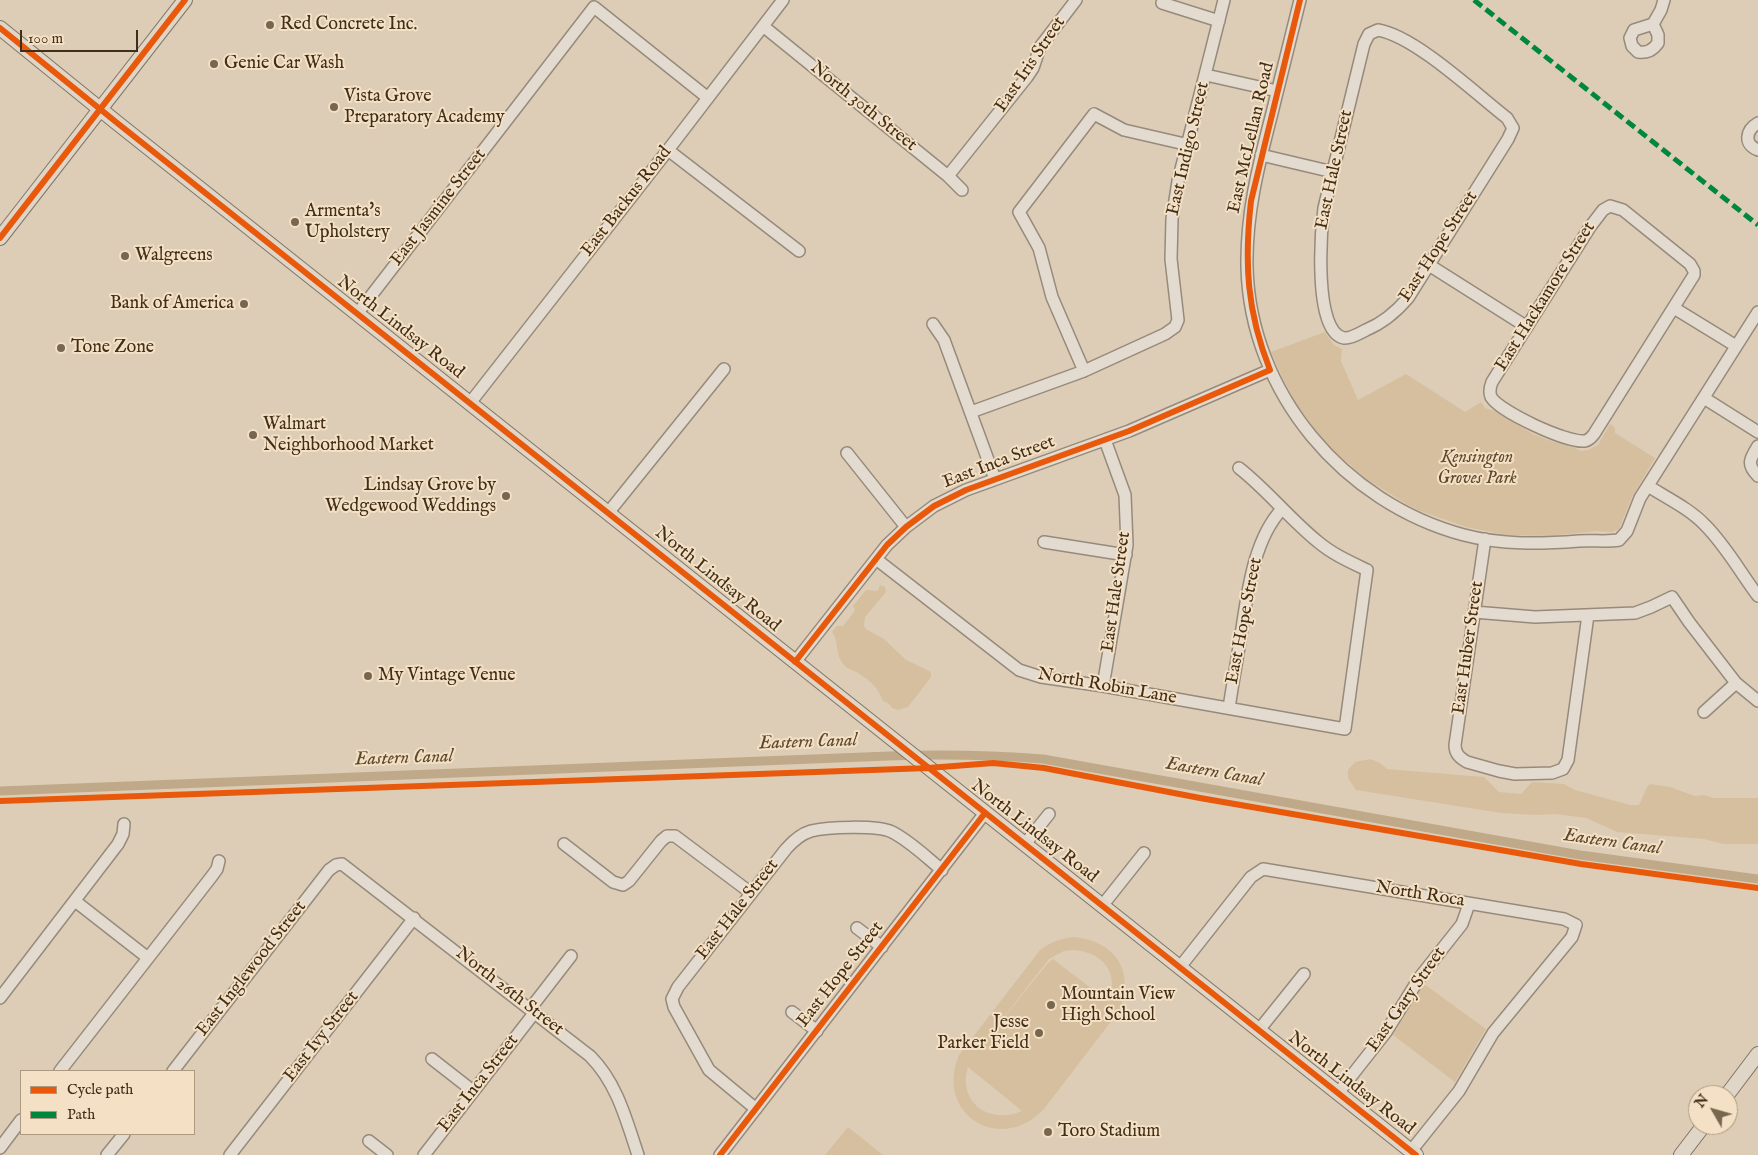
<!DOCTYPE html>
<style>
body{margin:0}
#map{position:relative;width:1758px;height:1155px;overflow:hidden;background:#ddcdb6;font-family:"IM FELL English",serif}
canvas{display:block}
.legend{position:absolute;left:20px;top:1070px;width:175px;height:65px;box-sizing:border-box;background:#f4e0c4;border:1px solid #ac997f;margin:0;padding:6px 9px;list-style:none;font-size:15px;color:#412e18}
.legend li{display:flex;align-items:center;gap:10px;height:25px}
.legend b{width:25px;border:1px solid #ac997f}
.north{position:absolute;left:1688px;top:1085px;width:50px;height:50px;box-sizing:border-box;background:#f4e0c4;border:1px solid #ac997f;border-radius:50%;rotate:308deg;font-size:14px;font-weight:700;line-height:20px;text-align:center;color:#412e18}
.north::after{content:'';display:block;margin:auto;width:18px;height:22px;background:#78664f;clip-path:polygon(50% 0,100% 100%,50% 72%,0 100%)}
.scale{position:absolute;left:20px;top:30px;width:118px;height:22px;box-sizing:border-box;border:2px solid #412e18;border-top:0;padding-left:6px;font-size:15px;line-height:18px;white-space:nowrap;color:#412e18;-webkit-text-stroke:4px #f4e0c4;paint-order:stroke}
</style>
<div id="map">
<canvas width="1758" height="1155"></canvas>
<ul class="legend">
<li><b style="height:6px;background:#e8590c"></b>Cycle path</li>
<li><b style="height:6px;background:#00873e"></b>Path</li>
</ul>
<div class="north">N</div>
<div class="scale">100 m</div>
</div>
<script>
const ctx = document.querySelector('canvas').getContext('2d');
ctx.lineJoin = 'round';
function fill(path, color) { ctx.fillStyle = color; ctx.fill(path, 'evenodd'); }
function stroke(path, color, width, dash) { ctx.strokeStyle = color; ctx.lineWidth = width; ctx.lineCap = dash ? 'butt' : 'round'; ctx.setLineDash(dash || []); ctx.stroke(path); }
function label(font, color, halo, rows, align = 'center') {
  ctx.font = font + ' "IM FELL English",serif'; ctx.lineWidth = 4; ctx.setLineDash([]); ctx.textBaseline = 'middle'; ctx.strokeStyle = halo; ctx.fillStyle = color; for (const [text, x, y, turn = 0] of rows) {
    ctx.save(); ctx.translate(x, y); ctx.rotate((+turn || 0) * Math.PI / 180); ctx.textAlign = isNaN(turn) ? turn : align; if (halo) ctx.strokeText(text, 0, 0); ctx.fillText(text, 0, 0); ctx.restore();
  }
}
const green = new Path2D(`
 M1325,332L1334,345L1342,349L1341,361L1358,400L1406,374L1465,412L1481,402L1485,408L1495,411L1533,434L1551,441L1575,448L1581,451L1588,450L1598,445L1610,424L1615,428V433L1655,458L1632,497L1619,529L1612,532L1597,531L1549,536L1506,535L1466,527L1420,511L1408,505L1365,478L1333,450L1315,430L1295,402L1284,381L1271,352Z
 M880,585L885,587L886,592L865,617L864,626L866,629L884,639L906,660L929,671L931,673V677L908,707L898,710L892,708L888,703L883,701C878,688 871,681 858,673C853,670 847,669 844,665C835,655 839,641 832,632L837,626H843L854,612L855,609L853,606L866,590L878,591Z
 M1370,759L1380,763L1387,769L1484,777L1499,792L1521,794L1532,782L1564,784L1575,790L1630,805H1639L1647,787L1650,784L1670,787L1695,796L1704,795L1713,798H1758V844H1723L1704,839L1617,832L1586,818L1555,814L1537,815L1501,813L1356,790L1348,778V770L1355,762Z
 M1075,937C1117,942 1135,972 1119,1011L1044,1109C1001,1155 934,1115 959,1055L1040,950C1050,942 1062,938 1075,937ZM1075,950C1104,953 1119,973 1109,1002L1053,959L1047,964L989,1036L1049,959L1064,951ZM968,1067L1022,1111C990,1125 957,1103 968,1067Z
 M1424,984L1486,1029L1455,1082L1393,1035Z
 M848,1127L883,1155H825Z`);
const canal = new Path2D(`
 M0,791L889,756C941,754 992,755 1043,759L1580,855L1758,879`);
const minor = new Path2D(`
 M1300,0C1290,39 1281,78 1271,117C1258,167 1246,215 1247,267C1250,393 1344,503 1464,535C1502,545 1540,544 1579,541C1592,540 1607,542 1619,540L1627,531L1640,498L1758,312
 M1162,3L1219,21
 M1653,24L1658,35V43C1652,51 1647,53 1638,52L1632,46L1630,38L1634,30L1653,24L1661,10L1664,0
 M763,26L948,176L962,190
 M1378,30C1415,36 1476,94 1507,118L1513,128L1508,139L1408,298C1396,312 1383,323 1366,330C1360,333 1351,339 1344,338C1313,332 1321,231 1324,208L1364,44L1369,34Z
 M1206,75L1277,91
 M1758,123C1746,130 1743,144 1758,150
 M668,150L799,251
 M1261,155L1333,172
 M948,176L1027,77L1033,68L1040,47L1076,0
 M1610,206L1623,210L1690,264L1694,271V275L1594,434C1591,438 1589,440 1585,441C1567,443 1500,412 1491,397C1489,392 1490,387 1492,382L1590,227L1603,210Z
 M1429,265L1527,327
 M1674,308L1736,346
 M357,314L594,7L708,98
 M933,324L944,340L995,479
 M1084,371L1052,297L1039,248L1019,212L1094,114L1124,130L1189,145
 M1704,398L1758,432
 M470,403L668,150L783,0
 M971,412L1084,371L1165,334L1175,327L1178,320L1171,259L1172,219L1178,181L1224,0
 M1758,446C1750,459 1746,464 1758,476
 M847,453L906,527
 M1648,486C1667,498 1690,509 1705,525C1726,546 1740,572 1758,596
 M608,513L724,369
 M1485,539L1455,745C1455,754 1460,758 1467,762L1499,771L1515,774L1552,773L1563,769L1568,760L1588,615
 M1044,542L1126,555
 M876,559L1019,670L1041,677L1103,686L1345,729L1367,570C1350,562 1332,554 1317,541C1289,518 1267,490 1239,468
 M1474,612L1535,617L1635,613L1651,607L1672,597L1689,622L1736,683L1758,701
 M795,662L887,545L906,527L934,506L966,490L1129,431L1270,370
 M1103,686L1127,545L1125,495L1105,440
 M1229,708C1233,681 1238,655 1242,628C1248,590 1254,539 1282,509
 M1704,712L1736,683
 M564,844L613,882L623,885L629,881L661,841L667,836H675L751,893
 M1025,844L1049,814
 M75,901L148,958
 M1102,906L1144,853
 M857,928L882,947
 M1180,967L1251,877L1263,869L1564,919L1576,925L1572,937L1493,1033L1459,1091L1411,1151
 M0,998L118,844L123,834L124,824
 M530,1009L571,956
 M792,1012L817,1031
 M1259,1030L1304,974
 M432,1059L473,1091
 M60,1071L212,876L217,869L219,861
 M173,1071L329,870L336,865L342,864L590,1056C617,1083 626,1119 638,1155
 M1338,1093L1386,1032L1420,977L1462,924L1469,904
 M756,1109L709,1070L674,1007L672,999L678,987L786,849C793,841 801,834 811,831C827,827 877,825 892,832C910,841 926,857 942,870
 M369,1141L387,1155
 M0,1148L21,1120
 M107,1155L124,1134
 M230,1155L414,918
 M424,1155L535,1012
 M720,1155L985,813`);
const major = new Path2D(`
 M0,28L116,122L1416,1155
 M0,238L185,0
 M1727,1095L1758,1054
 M1681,1155L1704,1125`);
const quiet = new Path2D(`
 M1474,0L1758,225`);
const cycleway = new Path2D(`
 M0,28L116,122L1416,1155
 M0,238L185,0
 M795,662L887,545L906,527L934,506L966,490L1129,431L1270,370C1247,312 1244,263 1251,201L1300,0
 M0,801L928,768L993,763L1044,768L1200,798L1581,864L1758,888
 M720,1155L985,813`);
const markers = [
 [270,25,5,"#78664f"],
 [214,64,5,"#78664f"],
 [334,107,5,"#78664f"],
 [295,222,5,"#78664f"],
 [125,256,5,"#78664f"],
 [244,304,5,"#78664f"],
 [61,348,5,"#78664f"],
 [253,435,5,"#78664f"],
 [506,496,5,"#78664f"],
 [368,676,5,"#78664f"],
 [1051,1005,5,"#78664f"],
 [1039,1033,5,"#78664f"],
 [1048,1132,5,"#78664f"]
];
const poiNames = [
 ["Red Concrete Inc.",280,25],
 ["Genie Car Wash",224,64],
 ["Vista Grove",344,97],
 ["Preparatory Academy",344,118],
 ["Armenta's",305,212],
 ["Upholstery",305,233],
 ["Walgreens",135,256],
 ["Bank of America",234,304,"right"],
 ["Tone Zone",71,348],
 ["Walmart",263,425],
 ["Neighborhood Market",263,446],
 ["Lindsay Grove by",496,486,"right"],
 ["Wedgewood Weddings",496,507,"right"],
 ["My Vintage Venue",378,676],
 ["Mountain View",1061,995],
 ["High School",1061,1016],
 ["Jesse",1029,1023,"right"],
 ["Parker Field",1029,1044,"right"],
 ["Toro Stadium",1058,1132]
];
const streetNames = [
 ["East Iris Street",1031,65,-56],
 ["North 30th Street",863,107,39],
 ["East McLellan Road",1252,138,-77],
 ["East Indigo Street",1189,149,-77],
 ["East Hale Street",1335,170,-78],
 ["East Backus Road",627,202,-52],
 ["East Jasmine Street",439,208,-52],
 ["East Hope Street",1439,247,-57],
 ["East Hackamore Street",1546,297,-58],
 ["North Lindsay Road",400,328,38],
 ["East Inca Street",999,463,-21],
 ["North Lindsay Road",717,580,39],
 ["East Hale Street",1117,592,-82],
 ["East Hope Street",1245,621,-79],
 ["East Huber Street",1469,648,-82],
 ["North Robin Lane",1107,687,10],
 ["North Lindsay Road",1034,832,38],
 ["North Roca",1420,895,9],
 ["East Hale Street",738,910,-52],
 ["East Inglewood Street",252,969,-52],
 ["East Hope Street",841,975,-52],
 ["North 26th Street",509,992,38],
 ["East Gary Street",1407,1000,-55],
 ["East Ivy Street",322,1037,-52],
 ["East Inca Street",479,1084,-52],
 ["North Lindsay Road",1351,1084,38]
];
const parkNames = [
 ["Kensington",1477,458],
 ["Groves Park",1477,479]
];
const waterNames = [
 ["Eastern Canal",808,743,-2],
 ["Eastern Canal",404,759,-2],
 ["Eastern Canal",1214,773,10],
 ["Eastern Canal",1612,843,8]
];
fill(green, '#d6bf9f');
stroke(canal, '#c0a988', 9);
stroke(minor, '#968a7b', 14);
stroke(major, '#807566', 16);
stroke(minor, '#e3dbd0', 11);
stroke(major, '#dfd6c8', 14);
stroke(quiet, '#00873e', 5, [10, 5]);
stroke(cycleway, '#e8590c', 6);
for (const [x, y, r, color] of markers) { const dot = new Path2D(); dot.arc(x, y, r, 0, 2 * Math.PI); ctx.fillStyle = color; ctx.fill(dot); stroke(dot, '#f4e0c4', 2); }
label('18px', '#412e18', '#f4e0c4', poiNames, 'left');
label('18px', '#412e18', '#f4e0c4', streetNames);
label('italic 18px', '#5e492f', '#f4e0c4', parkNames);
label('italic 19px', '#5e492f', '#f4e0c4', waterNames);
</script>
